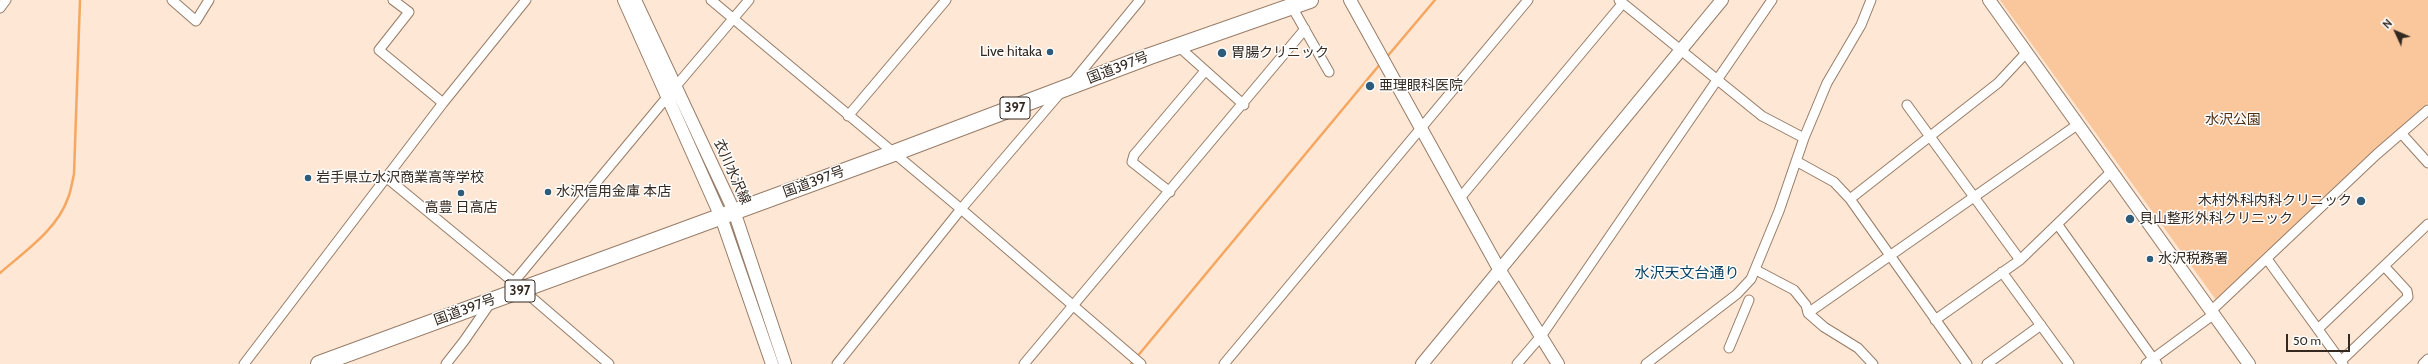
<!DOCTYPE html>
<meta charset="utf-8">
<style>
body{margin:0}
#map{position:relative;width:2428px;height:364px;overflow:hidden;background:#fee7d4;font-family:Cabin,sans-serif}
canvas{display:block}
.north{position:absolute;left:2376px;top:12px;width:40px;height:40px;-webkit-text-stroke:3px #fff;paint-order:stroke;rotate:314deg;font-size:11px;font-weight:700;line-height:16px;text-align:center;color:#342920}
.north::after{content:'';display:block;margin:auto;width:14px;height:18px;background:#342920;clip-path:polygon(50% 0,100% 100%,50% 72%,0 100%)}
.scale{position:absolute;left:2286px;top:334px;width:64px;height:18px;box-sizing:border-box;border:2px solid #342920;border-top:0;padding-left:5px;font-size:12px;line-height:14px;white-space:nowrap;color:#342920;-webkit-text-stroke:3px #fff;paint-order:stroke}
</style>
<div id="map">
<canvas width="2428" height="364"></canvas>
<div class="north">N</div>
<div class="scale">50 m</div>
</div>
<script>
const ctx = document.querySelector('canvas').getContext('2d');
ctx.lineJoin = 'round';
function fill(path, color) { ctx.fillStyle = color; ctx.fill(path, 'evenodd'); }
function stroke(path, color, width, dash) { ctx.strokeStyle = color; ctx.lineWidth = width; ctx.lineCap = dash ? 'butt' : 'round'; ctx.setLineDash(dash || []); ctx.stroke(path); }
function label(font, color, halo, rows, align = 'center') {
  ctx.font = font + ' Cabin,"Noto Sans JP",sans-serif'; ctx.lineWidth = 3; ctx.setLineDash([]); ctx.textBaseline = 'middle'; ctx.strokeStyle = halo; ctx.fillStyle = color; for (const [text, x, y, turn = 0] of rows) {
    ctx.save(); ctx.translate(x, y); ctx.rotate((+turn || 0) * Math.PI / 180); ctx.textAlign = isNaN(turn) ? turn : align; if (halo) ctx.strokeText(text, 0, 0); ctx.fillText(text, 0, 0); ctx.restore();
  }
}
const green = new Path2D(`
 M2000,0H2428V103L2373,151L2216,300Z`);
const stream = new Path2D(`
 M1386,58L1435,0
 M0,273C24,252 57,230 68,198C71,191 72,182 74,174L80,0
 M1131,364L1381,63`);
const street = new Path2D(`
 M172,0L196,21L209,0
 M393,0L409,12L379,50L443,103
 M711,0L961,209L1141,364
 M1619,0L1762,116L1804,138
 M1292,7L1329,72
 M0,8L6,0
 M1178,46L1244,105
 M1072,83L1140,0
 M676,86L749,0
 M1907,105L2020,260
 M848,116L946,0
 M2401,133L2428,163
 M1796,161L1834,182L1850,199L1967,364
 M387,178L523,290L609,364
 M1170,192L1132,162L1134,155L1205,71
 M1460,198L1623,3
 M1850,199L1998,83L2026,53
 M2058,225L2157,364
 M2267,259L2343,364
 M1756,270L1794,290L1806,305L1808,313L1824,327L1858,348L1873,364
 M2002,272L2069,364
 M513,283L668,96
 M2211,311L2376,155L2428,110
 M1808,313L2077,125
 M1935,320L2020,260L2111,172
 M2318,329L2428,224
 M1729,348L1749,300
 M2341,361L2408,297L2407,291L2385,267
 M244,364L443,103L526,0
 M446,364L464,341L491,302
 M837,364L961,209L1061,92
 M1024,364L1305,29
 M1224,364L1528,0
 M1517,364L1542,335L1772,0
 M1646,364L1737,294L1751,279L1779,211L1804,138L1827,83L1861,25L1871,0
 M1987,364L2041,325
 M2146,364L2214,314
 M2423,364L2428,359`);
const secondary = new Path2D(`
 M624,0L721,217L772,364
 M635,0L734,211L785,364
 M1350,0L1499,269L1558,364
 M1989,0L2249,364
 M1422,364L1722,0`);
const highway = new Path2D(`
 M319,364L894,153L1150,56L1310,0`);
const markers = [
 [1050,52,4,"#2d5b7a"],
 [1222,53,5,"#2d5b7a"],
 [1370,86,5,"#2d5b7a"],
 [308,178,4,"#2d5b7a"],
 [548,192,4,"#2d5b7a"],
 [461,193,4,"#2d5b7a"],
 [2361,201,5,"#2d5b7a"],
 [2130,219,5,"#2d5b7a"],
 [2150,259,4,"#2d5b7a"]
];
const shields = [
 [1015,108,30],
 [520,291,30]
];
const shieldNames = [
 ["397",1015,108],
 ["397",520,291]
];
const poiNames = [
 ["Live hitaka",1042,52,"right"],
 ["胃腸クリニック",1231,53],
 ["亜理眼科医院",1379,86],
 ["岩手県立水沢商業高等学校",316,178],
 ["水沢信用金庫 本店",556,192],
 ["木村外科内科クリニック",2352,201,"right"],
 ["高豊 日高店",461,208,"center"],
 ["貝山整形外科クリニック",2139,219],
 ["水沢税務署",2158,259]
];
const streetNames = [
 ["国道397号",1118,68,-21],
 ["衣川水沢線",732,172,66],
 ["国道397号",814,182,-20],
 ["国道397号",465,310,-20]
];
const parkNames = [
 ["水沢公園",2233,120]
];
const neighbourhoodNames = [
 ["水沢天文台通り",1687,274]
];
fill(green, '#fac79c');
stroke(stream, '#f5a761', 2.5);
stroke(street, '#977c67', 11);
stroke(secondary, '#977c67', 14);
stroke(highway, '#977c67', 18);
stroke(street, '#fff', 9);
stroke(secondary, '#fff', 12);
stroke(highway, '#fff', 16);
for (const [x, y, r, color] of markers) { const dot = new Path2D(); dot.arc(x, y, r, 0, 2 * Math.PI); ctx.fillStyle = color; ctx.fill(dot); stroke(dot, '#fff', 1.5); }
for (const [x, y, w] of shields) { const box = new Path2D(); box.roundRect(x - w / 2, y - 11, w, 22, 3); ctx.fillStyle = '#fff'; ctx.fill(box); stroke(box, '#342920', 1); }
label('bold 13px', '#342920', null, shieldNames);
label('14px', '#342920', '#fff', poiNames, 'left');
label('14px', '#342920', '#fff', streetNames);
label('14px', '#4f2f12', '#fff', parkNames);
label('15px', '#084365', '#fff', neighbourhoodNames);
</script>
